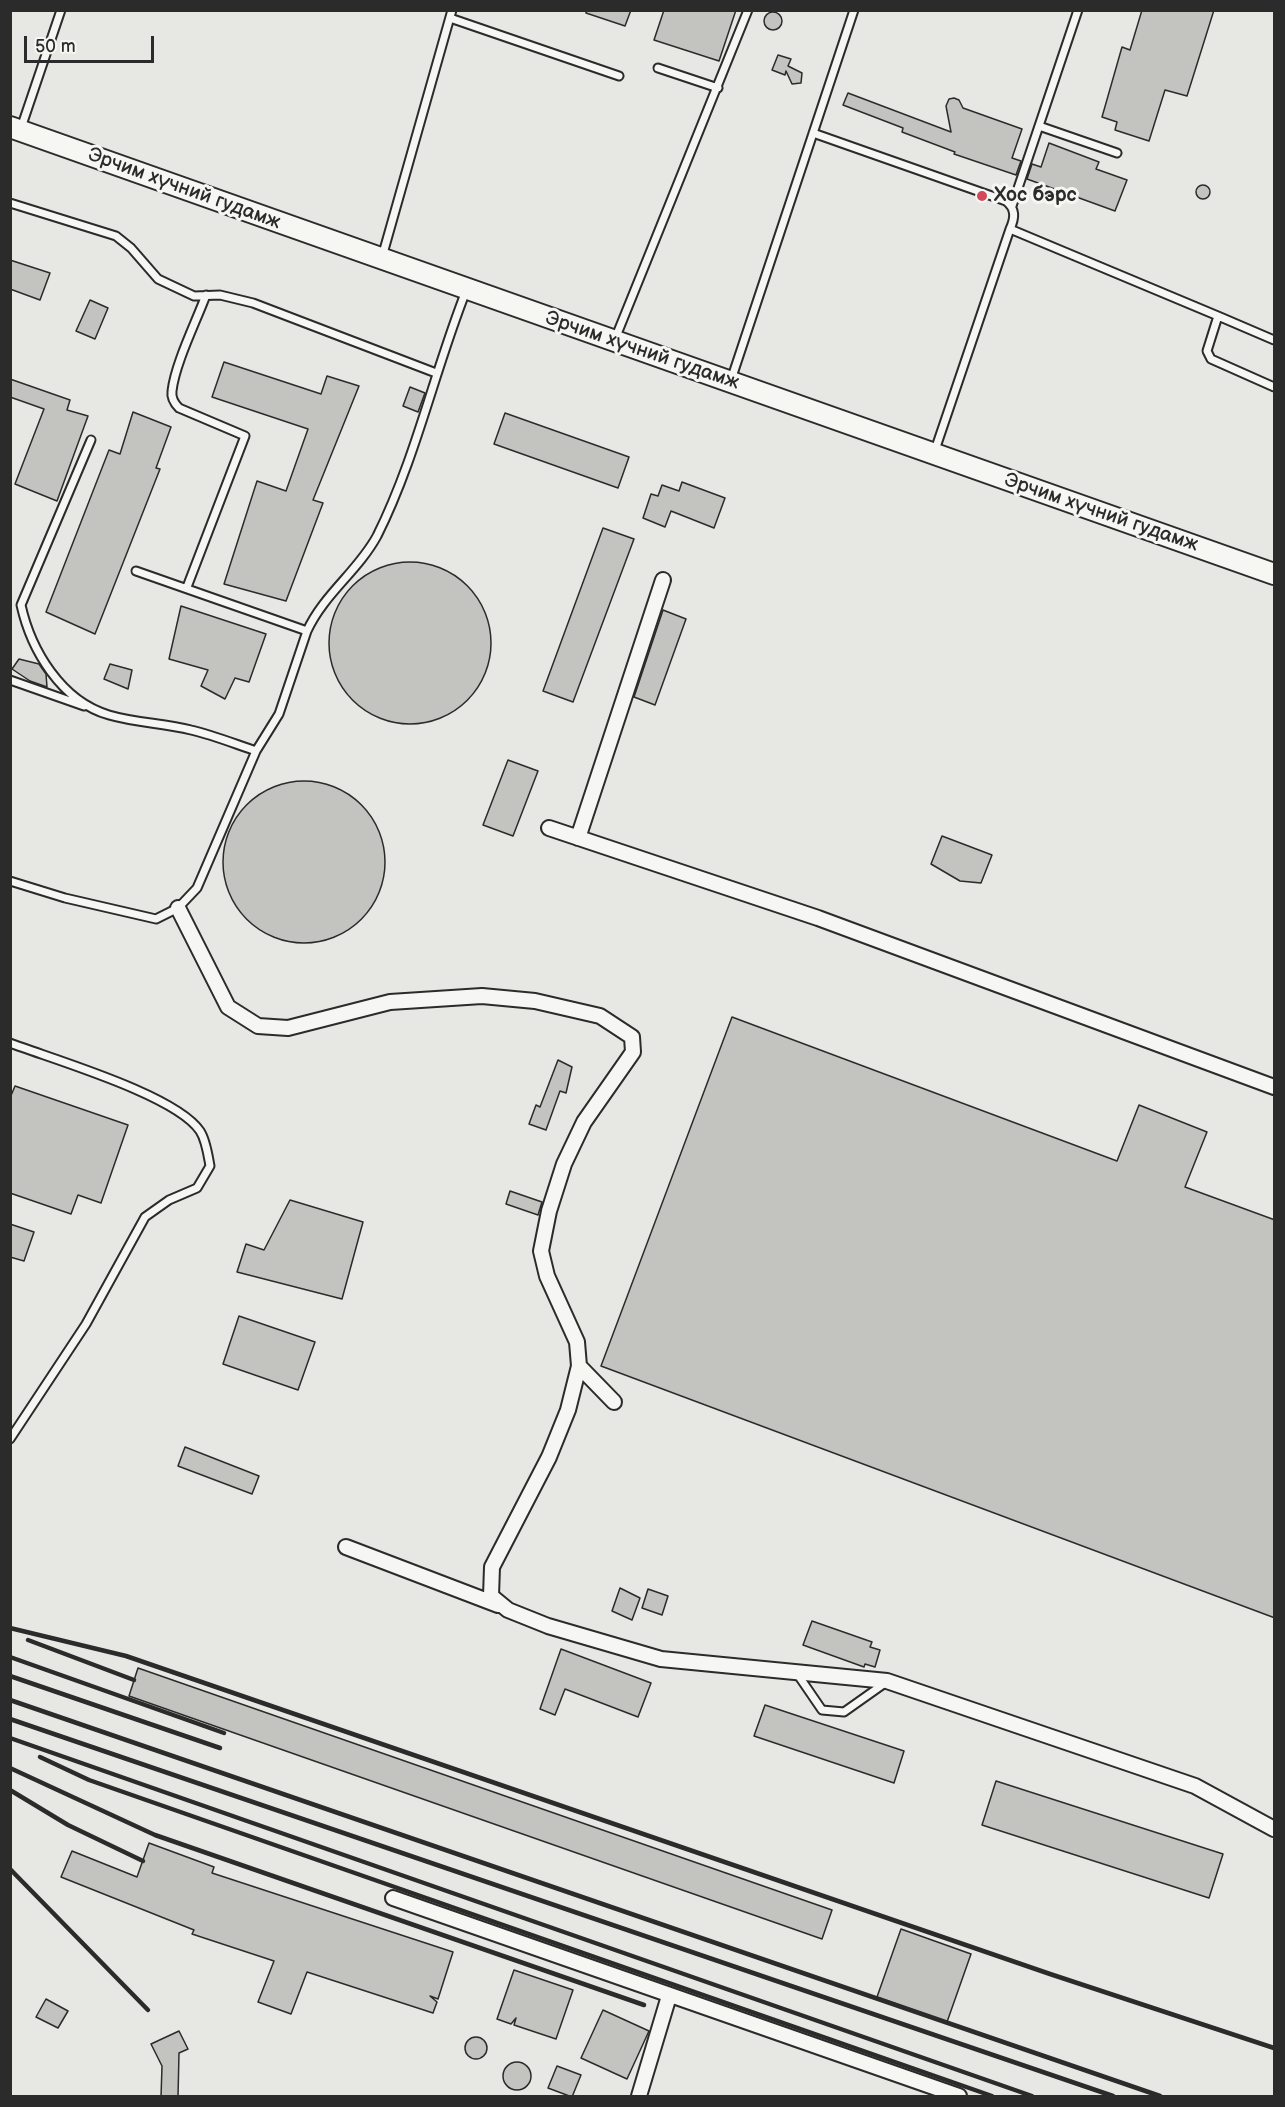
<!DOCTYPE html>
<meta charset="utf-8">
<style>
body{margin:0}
#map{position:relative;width:1285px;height:2107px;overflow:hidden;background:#f6f6f2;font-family:"Balsamiq Sans",sans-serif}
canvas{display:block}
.frame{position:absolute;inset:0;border:12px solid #2b2b2b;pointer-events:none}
.scale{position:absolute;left:24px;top:36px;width:130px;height:27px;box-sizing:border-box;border:3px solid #2b2b2b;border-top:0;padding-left:8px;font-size:18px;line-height:21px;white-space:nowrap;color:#2b2b2b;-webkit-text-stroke:4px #f6f6f2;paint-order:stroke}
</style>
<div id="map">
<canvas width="1285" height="2107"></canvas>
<div class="frame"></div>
<div class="scale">50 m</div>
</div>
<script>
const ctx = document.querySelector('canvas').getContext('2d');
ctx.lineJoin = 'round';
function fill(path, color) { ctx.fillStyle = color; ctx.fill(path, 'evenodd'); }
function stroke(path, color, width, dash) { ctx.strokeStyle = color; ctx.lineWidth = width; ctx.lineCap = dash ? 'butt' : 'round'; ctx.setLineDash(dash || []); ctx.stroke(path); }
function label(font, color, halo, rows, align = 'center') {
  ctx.font = font + ' "Balsamiq Sans",sans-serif'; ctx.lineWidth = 6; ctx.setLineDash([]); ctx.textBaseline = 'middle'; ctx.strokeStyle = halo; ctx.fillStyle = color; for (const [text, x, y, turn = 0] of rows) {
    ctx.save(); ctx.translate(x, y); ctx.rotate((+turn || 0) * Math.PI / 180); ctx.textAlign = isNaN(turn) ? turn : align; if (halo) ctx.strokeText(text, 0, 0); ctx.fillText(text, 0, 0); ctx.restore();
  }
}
const built = new Path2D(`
 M11,11H1274V2096H11Z`);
const building = new Path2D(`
 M586,10H631L625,26L586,13Z
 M664,10H736L719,61L654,40Z
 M1142,10H1214L1187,96L1165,90L1149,141L1115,130L1117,122L1102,117L1122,47L1130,50Z
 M764 21a9 9 0 1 1 18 0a9 9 0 1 1-18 0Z
 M778,55L791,59L788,66L802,73L801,83L792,84L786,71L785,75L772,70Z
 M848,93L951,132L946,106L949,99L954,98L959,100L963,108L1022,129L1012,158L1021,161L1016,175L954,154L955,152L902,132L903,128L843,105Z
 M1049,143L1099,162L1096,169L1127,180L1115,211L1027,179L1032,164L1041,167Z
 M1196 192a7 7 0 1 1 14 0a7 7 0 1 1-14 0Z
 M10,260L50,273L40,300L10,289Z
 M90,300L108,308L95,339L76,331Z
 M224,362L321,394L327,376L359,386L313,500L323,503L286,601L224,584L257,481L286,491L308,429L212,397Z
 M10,379L70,400L67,410L88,416L57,501L15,484L44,409L10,397Z
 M410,387L425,393L418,412L403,406Z
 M133,412L171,427L156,468L160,469L95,634L46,612L109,450L120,454Z
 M505,413L629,457L618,488L494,444Z
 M682,482L725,498L714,528L671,511L665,527L643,518L651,494L658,496L662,485L679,491Z
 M603,528L634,539L573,702L543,691Z
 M329 643a81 81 0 1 1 162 0a81 81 0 1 1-162 0Z
 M181,606L266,634L249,682L235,678L225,699L201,686L208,670L169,659Z
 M663,610L686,619L655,705L634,697Z
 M19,659L39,664L46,674L47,687L30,681L12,669Z
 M110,664L132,670L128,689L104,679Z
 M508,760L538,771L513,836L483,825Z
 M223 862a81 81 0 1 1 162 0a81 81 0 1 1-162 0Z
 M942,836L992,855L981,883L960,881L931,864Z
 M732,1017L1117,1161L1139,1105L1207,1132L1185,1187L1275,1220V1618L601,1366Z
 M558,1060L572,1067L566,1093L560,1091L546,1130L529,1124L536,1105L540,1107Z
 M15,1086L128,1125L101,1203L78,1195L71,1214L10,1193V1098Z
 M510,1191L542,1202L538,1215L506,1204Z
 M290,1200L363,1222L342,1299L237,1272L246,1244L264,1250Z
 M10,1224L34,1232L24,1261L10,1257Z
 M239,1316L315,1342L298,1390L223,1364Z
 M185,1447L259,1476L252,1494L178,1466Z
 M620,1588L640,1598L632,1620L612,1611Z
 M648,1589L668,1596L662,1615L642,1608Z
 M812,1621L872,1642L870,1647L880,1650L875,1667L865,1664L864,1667L803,1645Z
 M561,1649L651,1683L638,1717L565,1689L555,1715L540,1709Z
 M138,1668L832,1910L822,1939L129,1696Z
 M765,1705L904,1751L894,1783L754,1736Z
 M996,1781L1223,1854L1209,1898L982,1825Z
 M149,1843L214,1867L212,1873L453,1952L438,1999L430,1996L437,2002L433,2013L307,1972L291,2014L258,2002L274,1961L192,1934L194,1930L61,1877L72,1851L137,1877Z
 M901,1929L971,1954L947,2022L877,1997Z
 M514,1970L573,1990L556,2039L514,2025L516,2018L511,2024L497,2019Z
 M46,1999L68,2011L58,2028L36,2017Z
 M603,2010L649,2031L627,2079L581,2058Z
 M179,2031L188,2049L179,2053L178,2097H161L162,2066L151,2044Z
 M465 2048a11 11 0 1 1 22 0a11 11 0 1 1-22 0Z
 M503 2076a14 14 0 1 1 28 0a14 14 0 1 1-28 0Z
 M557,2066L581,2075L572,2097L548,2088Z`);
const lane = new Path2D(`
 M450,18L619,76
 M658,68L718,88
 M1039,126L1117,153
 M21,128L61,10
 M813,133L1006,201C1016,209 1015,218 1010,229
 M10,203L116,236L131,248L158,279L194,296L220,295L253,303L436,373
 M1012,206L1078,10
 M382,257L452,10
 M1218,316L1274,340
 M615,339L748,10
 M731,380L854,10
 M91,440L21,605C31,650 61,701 109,715C136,723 164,723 191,730C213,735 235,744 256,751
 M934,453L1010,229L1218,316L1207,351L1211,359L1274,387
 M136,571L307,631C324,594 358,571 377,536C416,458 434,372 466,291
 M187,587L245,436L179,408C174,403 171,398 172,391C175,364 196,322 206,295
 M10,680L84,706
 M10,881L65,898L156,919L178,908L197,888L256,751L279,714L307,631
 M10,1043C55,1060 176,1095 200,1131C206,1140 208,1155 210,1166L197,1188L169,1200L145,1217L86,1324L10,1439
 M796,1672L822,1710L844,1712L885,1683`);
const street = new Path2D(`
 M549,828L818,918L1274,1087
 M578,838L663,580
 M178,908L228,1007L258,1026L288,1028L390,1002L482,996L535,1001L600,1016L632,1037L633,1052L584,1122L564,1164L549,1211L541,1251L547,1276L577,1342L579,1366L614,1402
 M579,1366L568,1410L549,1457L492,1567L491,1596L508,1610L548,1626L661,1659L887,1681L1195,1786L1274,1829
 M346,1547L498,1605
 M393,1898L959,2096
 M639,2096L669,1996`);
const secondary = new Path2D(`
 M10,127L1274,574`);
const rail = new Path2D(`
 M10,1628L126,1656L1050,1974L1274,2048
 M28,1640L134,1680
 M10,1657L224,1733
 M10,1676L220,1748
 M10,1700L1160,2096
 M10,1719L1113,2096
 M10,1738L1032,2096
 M40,1757L89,1780L992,2096
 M10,1768L155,1835L644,2005
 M10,1790L68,1825L143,1861
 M10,1869L148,2010`);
const markers = [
 [982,196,6,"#d1495b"]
];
const streetNames = [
 ["Эрчим хүчний гудамж",184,189,20],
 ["Эрчим хүчний гудамж",642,351,19],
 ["Эрчим хүчний гудамж",1101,513,19]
];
const poiNames = [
 ["Хос бэрс",994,196]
];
fill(built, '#e7e7e3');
fill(building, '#c3c3c0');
stroke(building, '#2b2b2b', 1.5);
stroke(lane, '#2b2b2b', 11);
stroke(street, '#2b2b2b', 18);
stroke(secondary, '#2b2b2b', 24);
stroke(lane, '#f6f6f2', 7);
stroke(street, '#f6f6f2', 14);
stroke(secondary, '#f6f6f2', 20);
stroke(rail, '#2b2b2b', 4.5);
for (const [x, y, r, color] of markers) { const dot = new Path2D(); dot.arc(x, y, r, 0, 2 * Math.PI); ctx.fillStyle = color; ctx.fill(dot); stroke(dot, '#f6f6f2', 2); }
label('20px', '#2b2b2b', '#f6f6f2', streetNames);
label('bold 20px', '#2b2b2b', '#f6f6f2', poiNames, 'left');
</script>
